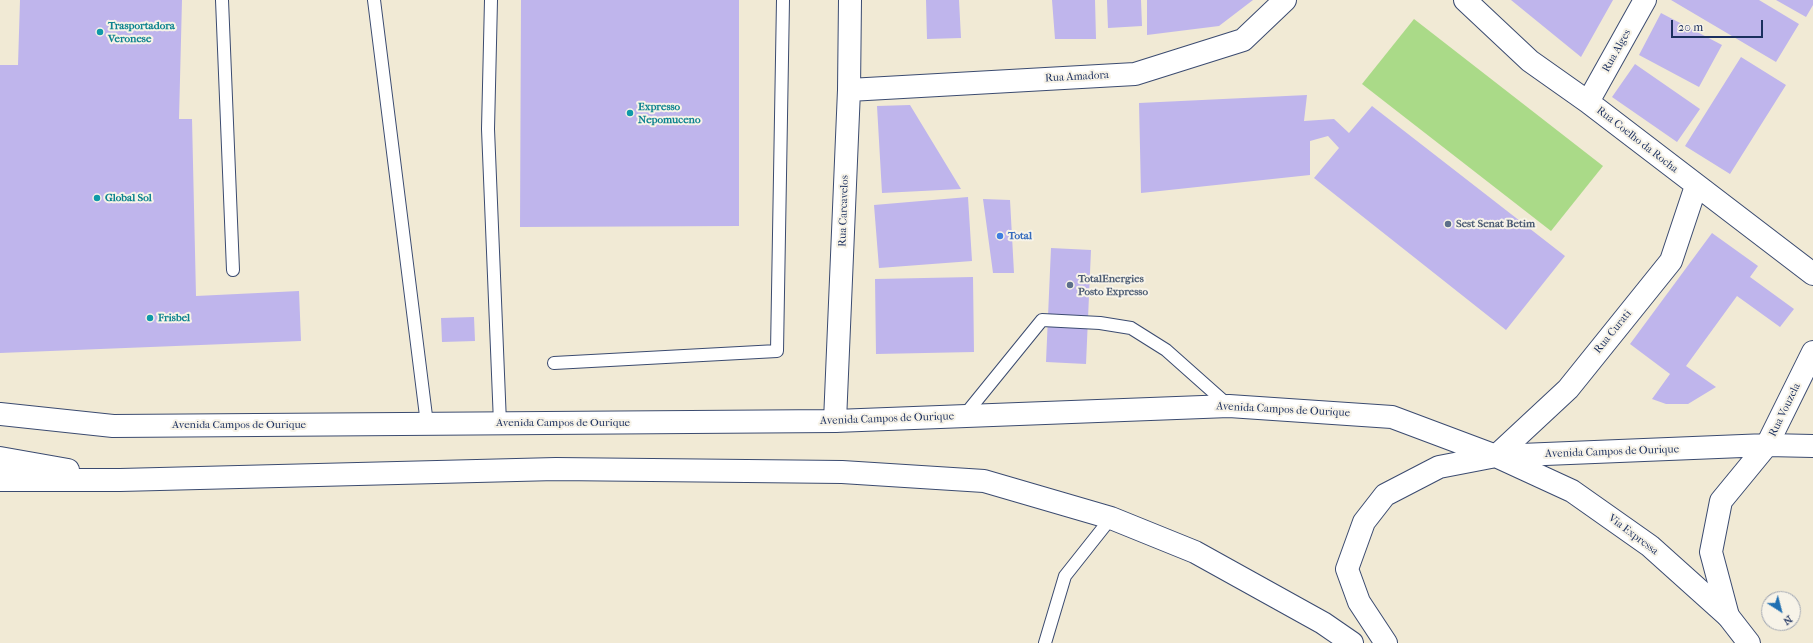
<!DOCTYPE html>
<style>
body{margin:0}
#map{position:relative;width:1813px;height:643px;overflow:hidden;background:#f1ead5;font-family:"IM FELL French Canon",serif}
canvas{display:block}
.north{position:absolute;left:1761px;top:591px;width:40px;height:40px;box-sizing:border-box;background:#f7f3e8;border:1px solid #9fa5b1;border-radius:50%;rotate:144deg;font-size:11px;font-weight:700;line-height:16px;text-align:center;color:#1b2f5e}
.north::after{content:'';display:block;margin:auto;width:14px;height:18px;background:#1f6fb2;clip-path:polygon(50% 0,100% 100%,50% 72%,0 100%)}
.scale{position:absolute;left:1671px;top:20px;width:92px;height:18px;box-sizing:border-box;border:2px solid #1b2f5e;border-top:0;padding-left:5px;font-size:12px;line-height:14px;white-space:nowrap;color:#1b2f5e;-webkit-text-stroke:3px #f7f3e8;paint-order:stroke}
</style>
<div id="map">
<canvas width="1813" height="643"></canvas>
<div class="north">N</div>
<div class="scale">20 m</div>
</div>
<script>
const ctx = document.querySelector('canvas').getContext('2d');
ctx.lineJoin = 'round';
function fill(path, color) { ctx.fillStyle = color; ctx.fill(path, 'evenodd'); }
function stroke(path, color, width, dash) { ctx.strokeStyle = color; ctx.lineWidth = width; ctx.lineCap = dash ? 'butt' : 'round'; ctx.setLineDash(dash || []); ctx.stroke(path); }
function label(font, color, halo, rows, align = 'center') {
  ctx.font = font + ' "IM FELL French Canon",serif'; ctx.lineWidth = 4; ctx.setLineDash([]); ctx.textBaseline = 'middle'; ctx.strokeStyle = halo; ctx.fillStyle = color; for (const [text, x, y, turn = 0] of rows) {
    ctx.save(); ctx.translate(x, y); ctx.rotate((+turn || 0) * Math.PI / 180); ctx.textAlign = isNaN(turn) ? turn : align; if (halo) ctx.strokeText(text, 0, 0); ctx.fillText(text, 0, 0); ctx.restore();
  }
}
const green = new Path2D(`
 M1414,19L1603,166L1551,231L1362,84Z`);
const building = new Path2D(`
 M20,0H182L179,119H192L196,296L299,291L301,341L0,353V65H18Z
 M521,0H739V226L520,227Z
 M926,0H959L961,38L927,39Z
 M1052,0H1095L1096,39H1055Z
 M1107,0H1141L1142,26L1108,28Z
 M1147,0H1253L1219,26L1147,35Z
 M1511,0H1613L1581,57Z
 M1671,0H1759L1799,24L1776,62Z
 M1776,0H1813V5L1806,17Z
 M1661,13L1722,45L1699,87L1639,55Z
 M1741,57L1786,85L1730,174L1685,146Z
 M1635,64L1700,109L1677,142L1612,97Z
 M1307,95L1304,121L1334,119L1349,133L1372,106L1565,256L1506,330L1314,178L1339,148L1328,136L1310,141V175L1141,193L1139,103Z
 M910,105L961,189L882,193L877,106Z
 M968,197L972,261L879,268L874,205Z
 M983,199L1010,200L1014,273H993Z
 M1712,233L1758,266L1750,277L1794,309L1780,327L1737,296L1686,366L1716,387L1688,404H1666L1652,399L1670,374L1630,344Z
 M1051,248L1091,250L1086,364L1046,362Z
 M973,277L974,352L876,354L875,279Z
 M474,317L475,341L442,342L441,318Z`);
const lane = new Path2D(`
 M222,0L233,270
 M374,0L427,424
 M491,0L488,129L500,423
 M554,363L777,351L783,0
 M964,416L1042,320L1100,323L1131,328L1166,350L1229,406
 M1045,643L1065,576L1111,518`);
const street = new Path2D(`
 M1465,0L1530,61L1588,102L1813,274
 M849,90L1135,74L1243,40L1285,0
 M1588,102L1645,0
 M835,421L849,90L850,0
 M1767,445L1813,352
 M1496,456L1568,389L1671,261L1696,186`);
const secondary = new Path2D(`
 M1496,456L1767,445L1813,446
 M1728,616L1711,552L1721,501L1767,445`);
const highway = new Path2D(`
 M0,414L113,426L835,421L1229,406L1392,417L1496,456L1572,491L1650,546L1728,616L1749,643
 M0,458L68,470
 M0,480H120L556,469L842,472L984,481L1111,518L1195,552L1323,623L1352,643
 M1386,643L1359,602L1347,569L1364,522L1385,495L1439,467L1496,456`);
const markers = [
 [100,32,4,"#0f9aa8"],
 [630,113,4,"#0f9aa8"],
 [97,198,4,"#0f9aa8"],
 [1448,224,4,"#5c6f8a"],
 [1000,236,4,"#3f7fe0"],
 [1070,285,4,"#5c6f8a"],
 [150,318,4,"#0f9aa8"]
];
const cultureNames = [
 ["Trasportadora",108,26],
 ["Veronese",108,39],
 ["Expresso",638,107],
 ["Nepomuceno",638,120],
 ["Global Sol",105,198],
 ["Frisbel",158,318]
];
const streetNames = [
 ["Rua Alges",1617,51,-61],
 ["Rua Amadora",1077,77,-3],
 ["Rua Coelho da Rocha",1637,140,38],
 ["Rua Carcavelos",844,211,-88],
 ["Rua Curati",1613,332,-51],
 ["Avenida Campos de Ourique",1283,410,3],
 ["Rua Vouzela",1785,410,-64],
 ["Avenida Campos de Ourique",887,419,-2],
 ["Avenida Campos de Ourique",563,423],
 ["Avenida Campos de Ourique",239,425],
 ["Avenida Campos de Ourique",1612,452,-2],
 ["Via Expressa",1633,535,37]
];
const serviceNames = [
 ["Sest Senat Betim",1456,224],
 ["TotalEnergies",1078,279],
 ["Posto Expresso",1078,292]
];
const shopNames = [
 ["Total",1008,236]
];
fill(green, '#aada88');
fill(building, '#bfb5ec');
stroke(lane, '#3b4b70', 14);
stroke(street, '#3b4b70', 24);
stroke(secondary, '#3b4b70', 24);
stroke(highway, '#3b4b70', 24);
stroke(lane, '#fff', 12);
stroke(street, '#fff', 22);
stroke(secondary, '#fff', 22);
stroke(highway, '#fff', 22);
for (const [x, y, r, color] of markers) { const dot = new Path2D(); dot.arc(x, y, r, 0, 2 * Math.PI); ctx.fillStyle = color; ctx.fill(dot); stroke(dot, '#f7f3e8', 1.5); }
label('bold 11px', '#0d838f', '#f7f3e8', cultureNames, 'left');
label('11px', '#1b2f5e', '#f7f3e8', streetNames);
label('bold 11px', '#4e5e75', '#f7f3e8', serviceNames, 'left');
label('bold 11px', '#366cbe', '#f7f3e8', shopNames, 'left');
</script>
